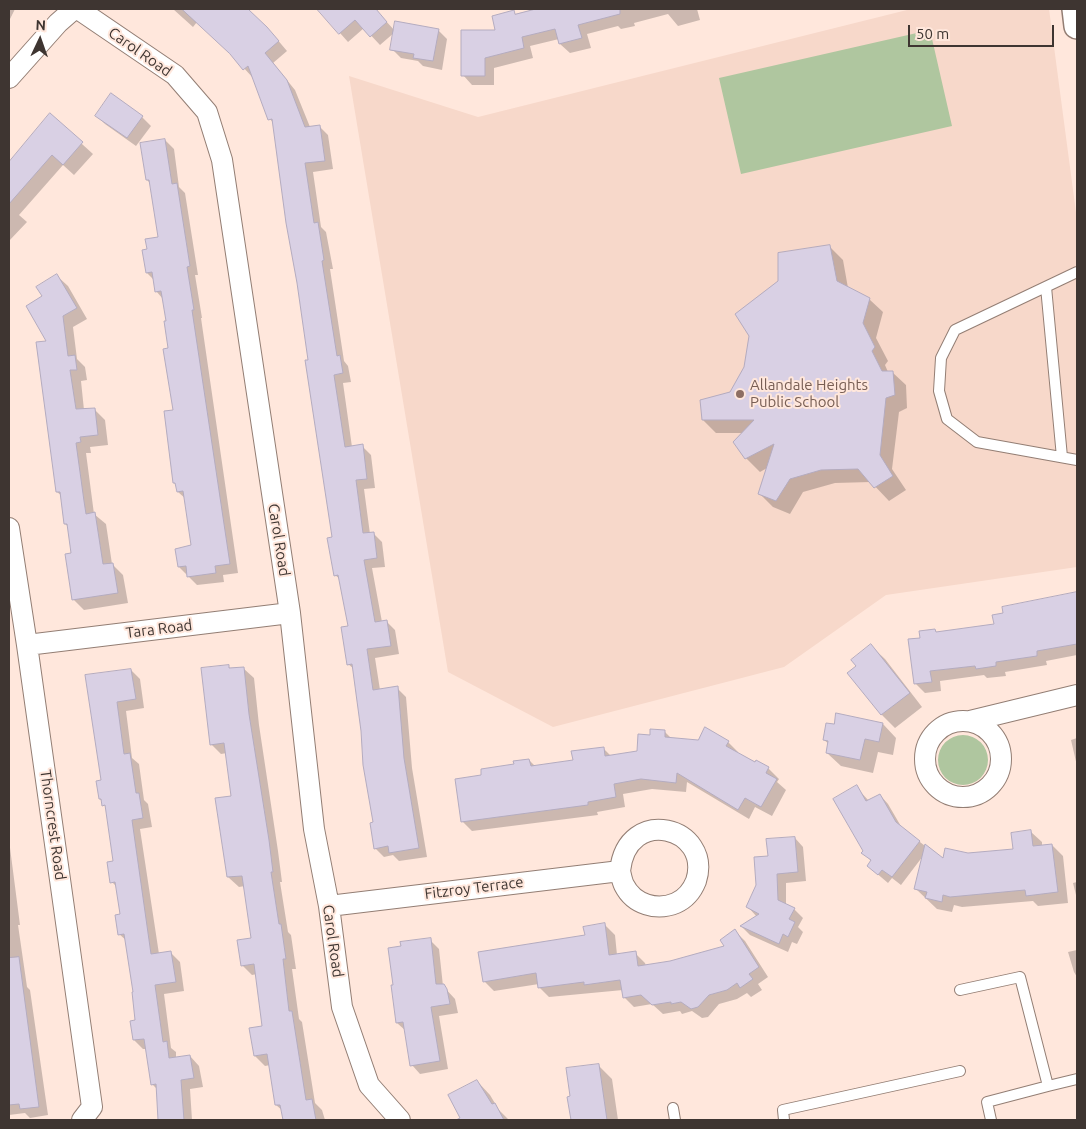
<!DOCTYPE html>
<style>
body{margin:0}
#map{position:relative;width:1086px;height:1129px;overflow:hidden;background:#ffe7dc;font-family:Ubuntu,sans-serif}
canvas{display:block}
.frame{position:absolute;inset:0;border:10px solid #3e3531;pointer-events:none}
.north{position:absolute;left:15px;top:15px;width:50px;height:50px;-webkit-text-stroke:4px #ffe7dc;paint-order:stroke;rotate:3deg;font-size:14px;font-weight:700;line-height:20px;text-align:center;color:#3e3531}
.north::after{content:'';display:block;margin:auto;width:18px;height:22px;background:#3e3531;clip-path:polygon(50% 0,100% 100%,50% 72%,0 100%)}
.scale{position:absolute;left:908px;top:25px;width:146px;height:22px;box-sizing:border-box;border:2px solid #3e3531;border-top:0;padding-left:6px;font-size:15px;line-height:18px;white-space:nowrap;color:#3e3531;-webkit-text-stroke:4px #ffe7dc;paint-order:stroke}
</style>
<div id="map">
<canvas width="1086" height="1129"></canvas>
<div class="frame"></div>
<div class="north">N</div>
<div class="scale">50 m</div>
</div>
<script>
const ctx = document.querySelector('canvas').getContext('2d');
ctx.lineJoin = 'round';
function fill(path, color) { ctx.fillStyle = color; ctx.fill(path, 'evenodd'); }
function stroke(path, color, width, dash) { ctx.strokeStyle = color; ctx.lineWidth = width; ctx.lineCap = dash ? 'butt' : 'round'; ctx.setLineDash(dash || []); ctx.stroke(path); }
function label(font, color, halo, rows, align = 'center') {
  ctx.font = font + ' Ubuntu,sans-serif'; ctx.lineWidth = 4; ctx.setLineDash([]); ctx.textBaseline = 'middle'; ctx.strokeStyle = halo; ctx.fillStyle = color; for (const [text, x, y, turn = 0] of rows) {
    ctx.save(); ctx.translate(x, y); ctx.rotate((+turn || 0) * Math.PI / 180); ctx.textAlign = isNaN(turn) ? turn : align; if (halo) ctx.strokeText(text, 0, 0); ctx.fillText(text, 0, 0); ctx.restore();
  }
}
const built = new Path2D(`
 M911,9H1049L1077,220V567L886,595L784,667L553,727L448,672L349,76L478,117Z`);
const green = new Path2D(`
 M930,30L952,126L741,174L719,78Z
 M938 760a25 25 0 1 1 50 0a25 25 0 1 1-50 0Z`);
const shadow = new Path2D(`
 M9,9H15L9,21Z
 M173,9H218L223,13L227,9H246L276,38L287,51L273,63L295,90L310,127L319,126L328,135L333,169L313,172L321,227L326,232L333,269H330L344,361L348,366L351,382L343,383L352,447L362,446L371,455L375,488L364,489L370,534L373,533L382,542L385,567L372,568L382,622L386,621L395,630L399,654L375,658L380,690L397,688L406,697L412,768L427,857L399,861L393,855L384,857L375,848L374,823L354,669L348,664L349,627L341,580L335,575L333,538L310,361L274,124L270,119L253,78L232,55L197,22L193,27Z
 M332,9H375L395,31L438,30L447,39L442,70L423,66L418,61L401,58L392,49L395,32L380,45L364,28L348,42L324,15Z
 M541,9H697L700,20L678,26L668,14L634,23L635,26L621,29L618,26L587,34L591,48L570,53L560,44L559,39L530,46L533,58L494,68V85H472L463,75L514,12L516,15Z
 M50,115L93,154L74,175L63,165L19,215L27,222L9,241V164Z
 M96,115L142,117L151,126L136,146L105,124Z
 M165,140L174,149L179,187L185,193L198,275H195L202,318H201L238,573L223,575L224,582L197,585L179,567L192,546L186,499L178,492L177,486L174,483V411L167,322L163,299L156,291L154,280L147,273L148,250L160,238L151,184L147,180Z
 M830,247L843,260L848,288L869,299L883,312L876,338L888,361L885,365L888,372H892L906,385L907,408L899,412L892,469L906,490L889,501L871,482L835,483L803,492L790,514L773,507L759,493L767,468L760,472L746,458L734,442L743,433H716L703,420L731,393Z
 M57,276L68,286L87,319L73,327L77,359L85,367L87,380L81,381L84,410L94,409L105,420L108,445L90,447L91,453H86L94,514L106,524L112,564L123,575L128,603L84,610L73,599V554L69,527L65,524L62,496L57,492L44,297Z
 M1077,594V655L1046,661L1047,665L1005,672L1006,676L987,678L984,675L940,681L941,691L925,693L915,683L922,639L935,630L937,633L995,625L1005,614L1004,608Z
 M871,646L885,659L922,707L895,728L882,715L849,673L857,666Z
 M228,666L231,669L243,668L254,678L259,725L278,851L282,882H280L288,932L291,935L296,969H292L299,1019L302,1022L315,1103L322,1110L325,1120H286L284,1118L283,1111L276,1105L270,1065L265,1066L255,1056L263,1027L257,974L252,975L242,965L253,939L245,886L239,887L228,877L233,797L227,753L221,754L211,744Z
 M131,670L140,679L144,708L126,711L132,758L139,764L144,800L148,804L152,827L140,829L159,954L170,952L180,962L184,991L164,994L171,1048L176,1052V1058L190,1056L199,1066L203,1087L190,1089L192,1120H159L158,1090L152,1084L147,1049H143L134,1040L137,1021L135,993L127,941L119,934L122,915L118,888L112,882L115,862L107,809L100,799L103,781L86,676Z
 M837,714L883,724L896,738L893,755L878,752L873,773L841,766L827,753L829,744L824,740L835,726Z
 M665,732L672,739L728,742L738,752L737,753L768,768L779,779L777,782L786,790L772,816L755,807L749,819L687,782L686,792L652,789L623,794L625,807L597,812L598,815L472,831L462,821L483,776L529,760L536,767L574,761L604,749L611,756L638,752L651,737Z
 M1077,738V766L1071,740Z
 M856,787L869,801L880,795L888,804L902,828L943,860L967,855L1015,850L1031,832L1042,842V846L1052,845L1063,856L1068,903L1038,906L1033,901L962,907L954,905L952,912L937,909L916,889L923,856L901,885L892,878L888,883L868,866L872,862L863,852L864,851Z
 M795,838L803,847L806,881L786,883V905L794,909L803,918L798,927L803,932L797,944L792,942L788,952L750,935L742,927L757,917L748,907L769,857Z
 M9,840L20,925H18L27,987L30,990L48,1115L30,1118L25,1113L9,1115Z
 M1077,882V899L1073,883Z
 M605,925L615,935L617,955L635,953L645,963L646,966L670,963L726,947L735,931L745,941L768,977L758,984L762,990L751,997L747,993L737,999L719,1004L708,1017L702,1018L692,1011L682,1014L680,1011L663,1014L652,1004L634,1007L624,997L623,990L549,997L539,987V984L494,991L485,982L586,936Z
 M430,940L439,949L443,986L455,999L458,1013L439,1016L448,1069L420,1074L412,1065L406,1031L397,1023L394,986Z
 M1077,950V977L1074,972L1068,952Z
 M598,1065L612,1079L618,1120H572L569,1098Z
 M477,1081L490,1095L499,1110L509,1120H462L450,1096Z`);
const building = new Path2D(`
 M182,9H248L267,27L279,41L265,53L287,80L305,127L320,125L325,161L305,163L314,223L318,222L324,260L322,261L337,356L340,355L343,373L334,375L345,447L363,444L367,479L356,480L363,533L374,532L377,558L364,560L375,622L387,620L391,646L367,649L373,690L398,686L404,758L419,848L389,853L388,846L374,849L370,823L373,822L363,765L361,731L352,664L347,665L341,627L348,626L338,575L334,576L327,538L332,537L305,360H308L297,283L286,223L272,119L268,120L248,66L243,70L230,54Z
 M317,9H376L387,22L370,37L355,20L339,34Z
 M536,9H620V14L578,25L582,38L559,44L555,29L522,37L524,48L485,58V76H461V30H495L492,16L514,10L515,14Z
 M395,21L439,29L433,61L413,58L414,54L390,50Z
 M111,93L143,116L127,138L95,116Z
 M50,113L83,142L63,165L52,155L9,204V162Z
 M165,139L172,184L177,183L190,266L187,267L194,310H192L230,564L215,566L216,573L187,577L186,566L178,567L175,549L191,545L183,491L177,492L175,483H173L164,411L173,410L163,349L168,348L164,321H166L161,291L155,292L152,272L146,273L142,250L147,249L145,239L158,237L149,180H146L140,143Z
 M830,245L837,281L870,298L863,323L875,347L872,351L882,371H893L895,395L886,398L880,455L893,476L874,488L858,469L821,470L790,479L776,501L758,494L774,444L745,459L733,442L754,420H702L700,400L730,392L744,367L749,336L735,314L778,281V253Z
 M57,274L77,308L63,316L68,356L75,355L77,370H70L76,409L95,408L98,435L80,437L81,442L76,443L84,501L86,514L95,512L103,564L113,563L118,593L72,600L65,554L71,553L67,524H64L60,492H56L36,342L46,341L26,306L42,296L36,287Z
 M1077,592V644L1037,651V656L996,662V666L976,669L975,666L930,671L932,682L914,684L908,639L920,638L919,631L935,629L936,632L994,624L992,615L1003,613L1002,607Z
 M871,644L910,693L881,715L847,673L856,666L851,660Z
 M229,665V668L244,667L249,714L269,840L273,872H271L279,924H281L286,959H283L289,1011H292L306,1100L312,1099L316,1120H283L280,1105H275L267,1054L254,1056L249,1028L262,1026L254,964L241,966L237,940L251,938L242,876L227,877L215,798L231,796L224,743L210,745L201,668Z
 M131,669L136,699L117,702L124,754L130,753L136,793H139L143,818L132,820L151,954L171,951L176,982L155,985L163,1042L167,1041L169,1058L190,1055L194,1078L181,1080L184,1120H158L156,1084L151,1085L144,1039L133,1040L130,1021L135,1020L132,992H133L124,934L118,935L115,915L120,914L115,882L110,883L107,862L113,861L105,805L102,806L101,799H99L96,781L101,780L85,675Z
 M836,713L883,723L879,742L865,739L860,760L826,753L828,741L823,740L826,723L834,724Z
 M705,727L729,741L726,746L755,762L756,760L769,767L766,773L777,779L761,807L745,798L738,810L677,773L676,783L641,779L614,784L616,797L588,802V805L461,822L455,779L481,775V769L514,764L513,761L529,759L531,766L573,760L571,751L604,747L605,756L637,751L638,734L650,735V729L665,730V737L698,740Z
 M857,785L866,801L880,794L896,822L920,841L892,877L882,870L878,875L867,866L871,860L861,853L863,851L833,799Z
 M1031,830L1033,846L1052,844L1058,892L1026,896L1025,890L950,897L943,895L942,902L925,898L927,892L914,889L925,844L943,858L945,848L968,853L1013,849L1011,833Z
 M795,837L798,872L777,874L778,900L795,908L789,919L795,922L788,937L783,934L779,944L740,926L759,914L746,907L756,885L754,857L768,856L766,839Z
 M605,923L609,955L636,951L638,966L670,961L724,946L720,940L735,929L759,967L749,974L753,979L740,988L737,983L727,990L709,995L698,1007L691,1009L681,1002L671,1004V1002L652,1005L641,995L623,998L620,980L584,985V982L538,988L536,973L483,982L478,952L585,935L583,927Z
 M431,938L436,984H444L447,989L450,1004L431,1007L440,1061L410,1066L403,1022L396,1023L391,985H393L388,948L401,946L400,942Z
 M19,957L39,1107L20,1109L19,1104L9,1105V958Z
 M599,1064L607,1120H571L567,1097L570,1096L566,1068Z
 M477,1080L492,1104L495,1103L504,1120H456L460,1118L448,1095Z`);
const service = new Path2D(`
 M1077,272L955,330L941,358L939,391L947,419L977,442L1077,460
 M1046,287L1062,457
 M960,990L1020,977L1048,1086L1077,1079
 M673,1108L675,1120
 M784,1120L783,1110L960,1071
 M991,1120L987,1102L1048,1086`);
const minor = new Path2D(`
 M78,9L175,75L207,112L222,160L290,613L314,829L329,906L342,1007L369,1085L400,1120
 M9,78L58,23L74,9
 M9,528L27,645L92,1107L82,1120
 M27,645L290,613
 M925 759a38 38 0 1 1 76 0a38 38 0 1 1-76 0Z
 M970,721L1077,695
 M329,906L620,871C627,804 713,827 696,881C692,891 685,899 676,903C657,911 634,905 624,885C622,881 621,875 620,871`);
const tertiary = new Path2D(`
 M1075,9L1077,26`);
const markers = [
 [740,394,5,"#8d6e63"]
];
const streetNames = [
 ["Carol Road",140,52,35],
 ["Carol Road",279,540,81],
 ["Tara Road",159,629,-7],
 ["Thorncrest Road",53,825,82],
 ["Fitzroy Terrace",474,888,-7],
 ["Carol Road",333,941,82]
];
const educationNames = [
 ["Allandale Heights",750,385],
 ["Public School",750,402]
];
fill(built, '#f7d8ca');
fill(green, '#afc69f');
fill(shadow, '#0003');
fill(building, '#d9d0e4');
stroke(building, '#b4abbf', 1);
stroke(service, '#937e74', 12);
stroke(minor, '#937e74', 22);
stroke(tertiary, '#937e74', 28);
stroke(service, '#fff', 10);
stroke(minor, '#fff', 20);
stroke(tertiary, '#fff', 25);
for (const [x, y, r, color] of markers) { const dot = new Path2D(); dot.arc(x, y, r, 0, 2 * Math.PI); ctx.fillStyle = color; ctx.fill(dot); stroke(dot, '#ffe7dc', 2); }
label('15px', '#3e3531', '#ffe7dc', streetNames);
label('15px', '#785e54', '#ffe7dc', educationNames, 'left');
</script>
